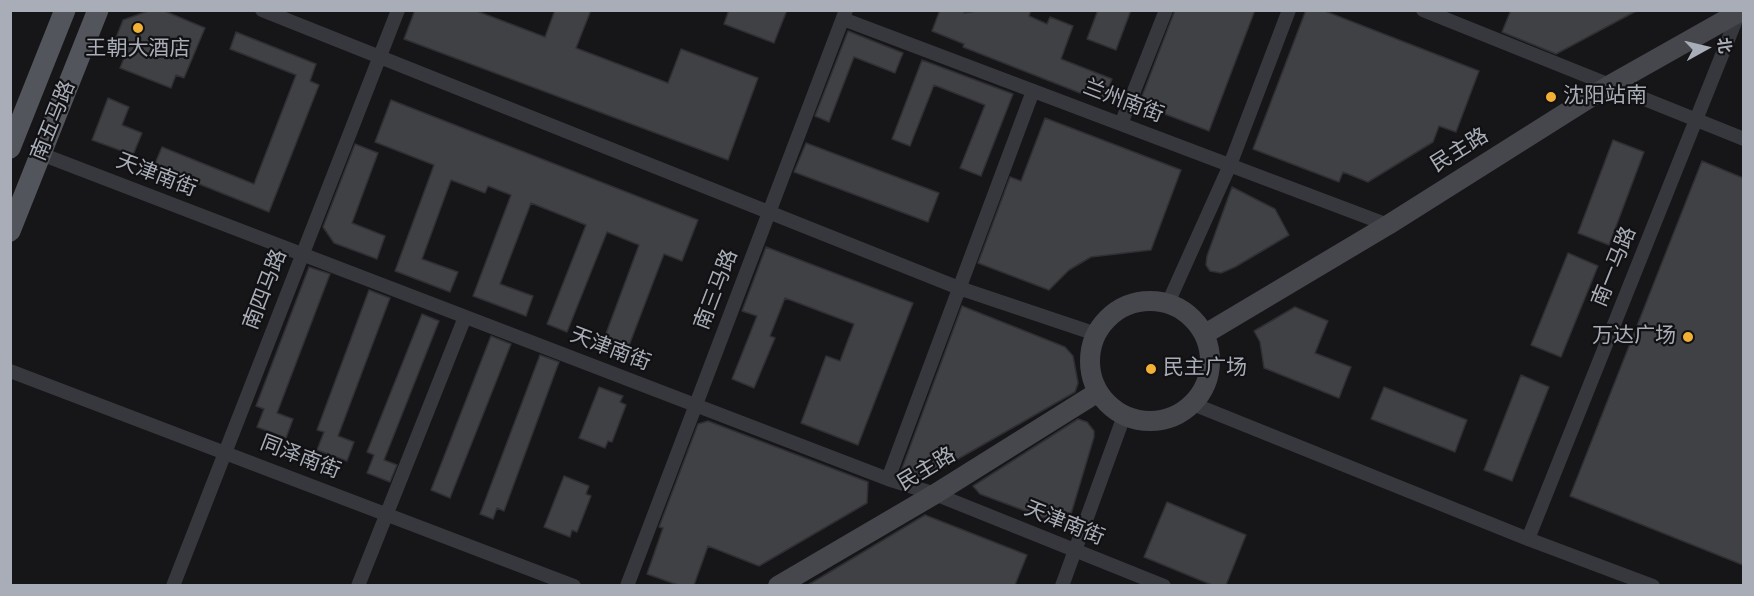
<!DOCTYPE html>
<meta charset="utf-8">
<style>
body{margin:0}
#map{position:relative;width:1754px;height:596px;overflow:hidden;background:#161618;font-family:Roboto,"Noto Sans SC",sans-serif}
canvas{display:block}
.frame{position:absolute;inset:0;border:12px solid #a8adb8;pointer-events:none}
.north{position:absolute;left:1676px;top:18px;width:60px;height:60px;-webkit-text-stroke:4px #111113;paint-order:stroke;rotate:82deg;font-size:16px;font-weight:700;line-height:24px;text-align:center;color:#a8adb8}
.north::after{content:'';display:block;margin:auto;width:21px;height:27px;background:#a8adb8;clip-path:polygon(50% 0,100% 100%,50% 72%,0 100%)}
</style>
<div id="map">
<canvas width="1754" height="596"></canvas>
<div class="frame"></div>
<div class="north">北</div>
</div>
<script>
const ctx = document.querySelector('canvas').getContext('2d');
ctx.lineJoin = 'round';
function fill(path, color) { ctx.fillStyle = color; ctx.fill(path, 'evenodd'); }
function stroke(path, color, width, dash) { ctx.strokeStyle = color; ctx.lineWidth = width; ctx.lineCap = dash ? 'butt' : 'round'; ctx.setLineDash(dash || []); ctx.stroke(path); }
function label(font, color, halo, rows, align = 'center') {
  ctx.font = font + ' Roboto,"Noto Sans SC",sans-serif'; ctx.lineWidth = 4.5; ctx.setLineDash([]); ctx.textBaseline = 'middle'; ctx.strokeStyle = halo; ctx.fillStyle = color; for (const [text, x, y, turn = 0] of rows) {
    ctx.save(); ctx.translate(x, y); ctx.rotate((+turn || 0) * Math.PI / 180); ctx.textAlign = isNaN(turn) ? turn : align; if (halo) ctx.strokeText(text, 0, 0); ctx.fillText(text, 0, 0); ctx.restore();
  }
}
const building = new Path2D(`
 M151,10H162L205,28L184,78L176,75L171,88L120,68L126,53L112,48L123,20Z
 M415,10H474L545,37L555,10H591L576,48L668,83L681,49L758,78L728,160L404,39Z
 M729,10H787L774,43L724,24Z
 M940,10H965L964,13L983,10H1031L1029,16L1047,24L1050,17L1073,26L1061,59L1112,79L1103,102L963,47L964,44L932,31Z
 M1098,10H1131L1116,50L1087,39Z
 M1175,10H1255L1209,131L1139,104Z
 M1306,10H1322L1479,71L1456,132L1439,126L1433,142L1368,182L1343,172L1339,182L1253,149Z
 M1511,10H1638L1556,54L1502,32Z
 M848,31L903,53L895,73L854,57L829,122L815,116Z
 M236,32L316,64L310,81L319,85L269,212L154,166L162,147L254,184L296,75L230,49Z
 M922,60L1013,94L981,176L960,168L985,105L934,85L910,146L892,139Z
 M108,98L129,107L122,125L142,133L133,155L92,140Z
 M391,100L698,220L682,261L664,254L625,356L601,347L639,245L607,232L567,332L547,324L586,225L531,203L500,284L533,296L526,316L473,296L511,195L488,186L485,193L451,180L422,259L458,272L450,292L395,271L434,165L375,142Z
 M1045,118L1181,170L1151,250L1091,257L1069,270L1049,290L978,263L1010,177L1021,181Z
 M1613,140L1644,152L1609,245L1578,233Z
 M806,143L939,193L928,222L794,172Z
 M355,144L378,153L352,223L385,236L377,259L334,243L323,227Z
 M1702,161L1743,178V565L1570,496Z
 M1232,187L1275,209L1289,235L1235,267L1221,273L1210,271L1206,265L1207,256Z
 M766,247L913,303L858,445L801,423L826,356L840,361L854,324L785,298L770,336L775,338L754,388L732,379L757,316L742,311Z
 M1568,253L1598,266L1561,357L1531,345Z
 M309,267L330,274L277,413L293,419L286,438L257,427L264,409L256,406Z
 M369,290L390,298L338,436L354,442L347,461L317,450L324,432L317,430Z
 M962,306L1065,347L1073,356L1078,383L1075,392L930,475L912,477L901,471Z
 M1295,307L1328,321L1315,353L1351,367L1339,398L1264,368L1260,342L1254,331Z
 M422,314L439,321L384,460L397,465L390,482L367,473L374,455L367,452Z
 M491,336L511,344L450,498L431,490Z
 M540,355L559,362L504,511L497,508L493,519L480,514Z
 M1521,375L1549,387L1512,481L1484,470Z
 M599,387L623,396L620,402L626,405L612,442L608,441L605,448L579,438Z
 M1384,387L1467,420L1455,452L1371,419Z
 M1078,419L1087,422L1094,431V437L1068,524L1063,525L980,494L973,486Z
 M708,421L868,482L867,503L759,566L708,546L694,585H678L647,574L663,528L659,527L698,424Z
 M564,476L589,486L586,494L591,496L577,532L572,530L570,537L544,527Z
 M1167,502L1246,535L1226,585H1212L1144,557Z
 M925,515L1027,555L1015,585H808Z`);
const street = new Path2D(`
 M262,10L959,288L1096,334
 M1423,10L1744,139
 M843,19L1388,225
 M1121,124L1166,10
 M41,154L888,479L935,494L1164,586
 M1168,303L1230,165L1289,10
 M10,371L574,586
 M1193,404L1528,539L1653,586
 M888,479L1033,91
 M1528,539L1740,10
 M173,586L398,10
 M358,586L465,317
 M627,586L846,10
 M1062,586L1124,416`);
const secondary = new Path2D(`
 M1090 361a60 60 0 1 1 120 0a60 60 0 1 1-120 0Z
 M1205,334L1388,225L1610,85L1743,10
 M778,586L935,494L1098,392`);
const primary = new Path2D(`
 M10,148L65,10
 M10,231L98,10`);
const markers = [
 [138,28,6,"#f2b134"],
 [1551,97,6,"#f2b134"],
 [1688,337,6,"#f2b134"],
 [1151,369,6,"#f2b134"]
];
const poiNames = [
 ["王朝大酒店",138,50,"center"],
 ["沈阳站南",1563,97],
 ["万达广场",1676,337,"right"],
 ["民主广场",1163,369]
];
const streetNames = [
 ["兰州南街",1123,102,21],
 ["南五马路",54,121,-68],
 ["民主路",1460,151,-32],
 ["天津南街",156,176,21],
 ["南一马路",1615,267,-68],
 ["南四马路",266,290,-69],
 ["南三马路",717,290,-69],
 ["天津南街",610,350,21],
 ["同泽南街",300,458,21],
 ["民主路",927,470,-31],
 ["天津南街",1064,524,22]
];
fill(building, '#404145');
stroke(building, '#303034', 1.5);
stroke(street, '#37383d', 14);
stroke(secondary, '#45474d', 20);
stroke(primary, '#53555c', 21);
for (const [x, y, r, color] of markers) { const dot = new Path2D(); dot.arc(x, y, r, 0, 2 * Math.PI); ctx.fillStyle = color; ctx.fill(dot); stroke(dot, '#111113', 2); }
label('21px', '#a8adb8', '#111113', poiNames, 'left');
label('21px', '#a8adb8', '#111113', streetNames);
</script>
